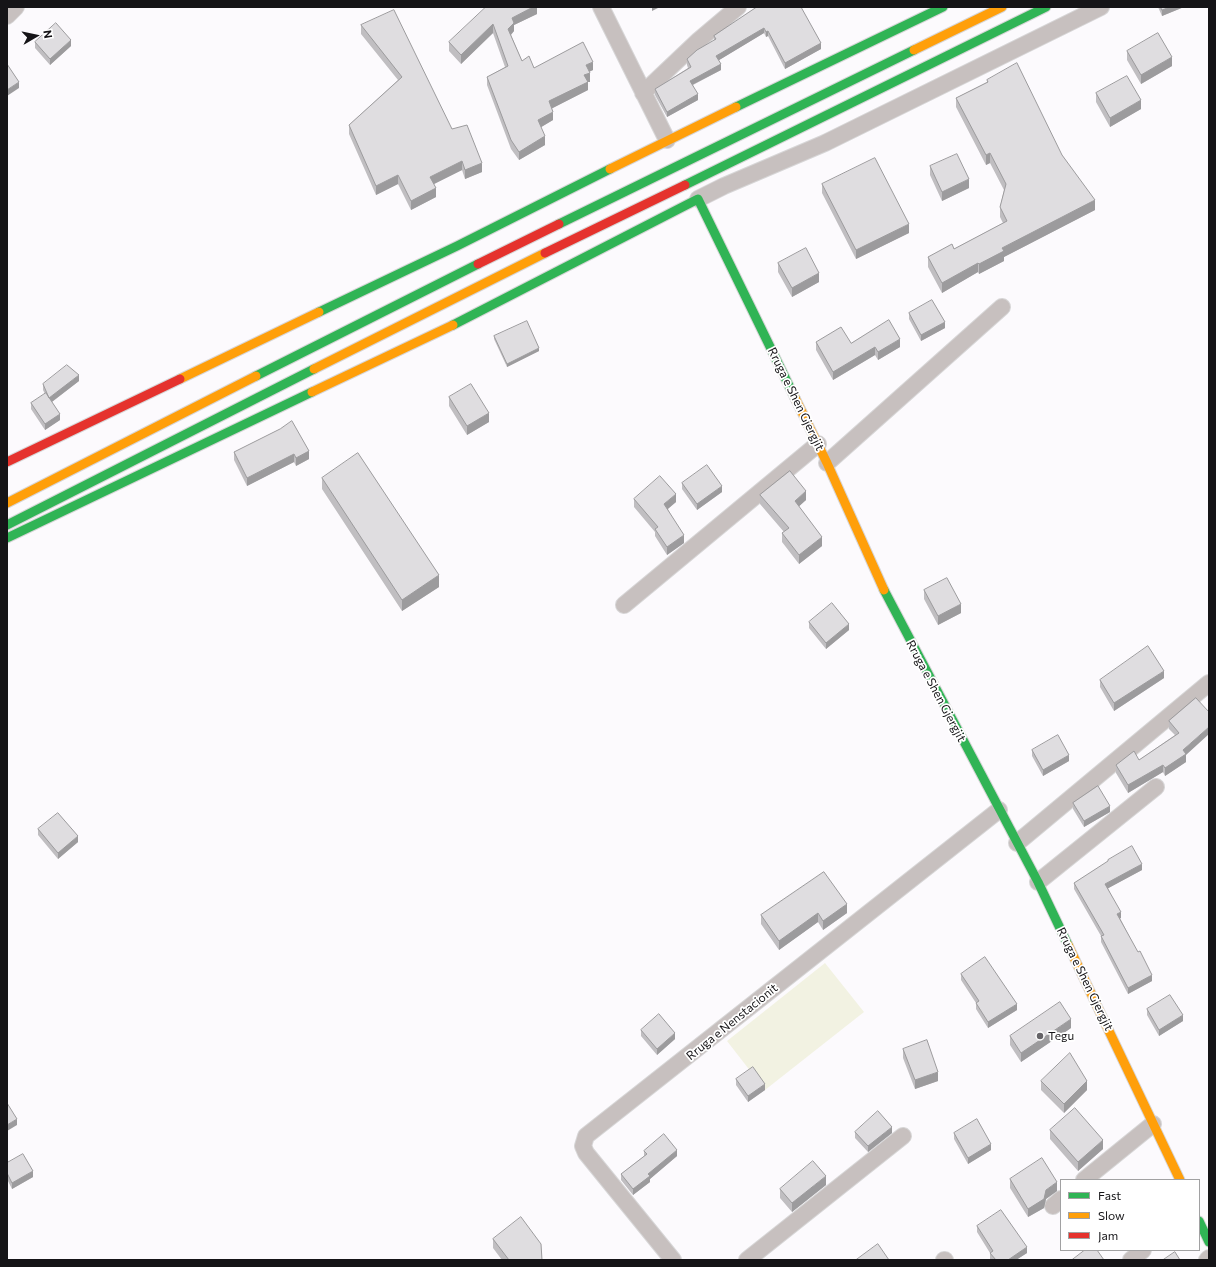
<!DOCTYPE html>
<style>
body{margin:0}
#map{position:relative;width:1216px;height:1267px;overflow:hidden;background:#fcfafd;font-family:Commissioner,sans-serif}
canvas{display:block}
.frame{position:absolute;inset:0;border:8px solid #151417;pointer-events:none}
.legend{position:absolute;left:1060px;top:1179px;width:140px;height:72px;box-sizing:border-box;background:#fff;border:1px solid #a1a1a2;margin:0;padding:5px 7px;list-style:none;font-size:12px;color:#151417}
.legend li{display:flex;align-items:center;gap:8px;height:20px}
.legend b{width:20px;border:1px solid #a1a1a2}
.north{position:absolute;left:16px;top:16px;width:40px;height:40px;-webkit-text-stroke:3px #fff;paint-order:stroke;rotate:81deg;font-size:11px;font-weight:700;line-height:16px;text-align:center;color:#151417}
.north::after{content:'';display:block;margin:auto;width:14px;height:18px;background:#151417;clip-path:polygon(50% 0,100% 100%,50% 72%,0 100%)}
</style>
<div id="map">
<canvas width="1216" height="1267"></canvas>
<div class="frame"></div>
<ul class="legend">
<li><b style="height:5px;background:#30b455"></b>Fast</li>
<li><b style="height:5px;background:#ff9f0a"></b>Slow</li>
<li><b style="height:5px;background:#e5322d"></b>Jam</li>
</ul>
<div class="north">N</div>
</div>
<script>
const ctx = document.querySelector('canvas').getContext('2d');
ctx.lineJoin = 'round';
function fill(path, color) { ctx.fillStyle = color; ctx.fill(path, 'evenodd'); }
function stroke(path, color, width, dash) { ctx.strokeStyle = color; ctx.lineWidth = width; ctx.lineCap = dash ? 'butt' : 'round'; ctx.setLineDash(dash || []); ctx.stroke(path); }
function label(font, color, halo, rows, align = 'center') {
  ctx.font = font + ' Commissioner,sans-serif'; ctx.lineWidth = 3.5; ctx.setLineDash([]); ctx.textBaseline = 'middle'; ctx.strokeStyle = halo; ctx.fillStyle = color; for (const [text, x, y, turn = 0] of rows) {
    ctx.save(); ctx.translate(x, y); ctx.rotate((+turn || 0) * Math.PI / 180); ctx.textAlign = isNaN(turn) ? turn : align; if (halo) ctx.strokeText(text, 0, 0); ctx.fillText(text, 0, 0); ctx.restore();
  }
}
const green = new Path2D(`
 M825,963L864,1012L765,1090L727,1041Z`);
const street = new Path2D(`
 M601,7L667,140
 M7,16L16,7
 M643,93L699,40L738,7
 M698,199L724,186L825,143L1101,7
 M827,463L1002,307
 M624,605L818,444
 M1017,843L1209,683
 M1038,882L1156,787
 M1084,1180L1153,1124
 M1053,1206L1061,1199
 M673,1260L586,1153L583,1146L586,1136L999,810
 M747,1260L903,1136
 M944,1260H945
 M1131,1260L1143,1250
 M1207,1260L1209,1258`);
const fast = new Path2D(`
 M736,107L943,7
 M685,185L1046,7
 M559,224L914,50
 M319,312L457,246L610,169
 M453,325L698,199L795,398
 M256,376L478,264
 M7,525L314,369
 M7,538L312,392
 M884,590L1038,882L1068,945
 M1199,1221L1209,1242`);
const slow = new Path2D(`
 M914,50L1002,7
 M610,169L736,107
 M314,369L545,253
 M180,379L319,312
 M312,392L453,325
 M795,398L827,463L884,590
 M7,503L256,376
 M1068,945L1180,1180`);
const jam = new Path2D(`
 M545,253L685,185
 M478,264L559,224
 M7,462L180,379`);
const wall = new Path2D(`
 M537,7V14L514,25V31L511,35L522,61L534,68L593,70L589,72L590,82H588V90L552,108L553,120L541,127L545,145L519,160L511,149L487,85V77L505,67L493,33L461,64L449,51V42Z
 M757,7L821,49L785,69L768,36L766,37L764,33L719,60L721,70L693,85L698,100L667,117L655,95V89L688,68L687,65V59L714,41V36Z
 M1158,7H1184L1162,16Z
 M361,25L452,129L482,172L465,179L462,170L434,184L436,197L411,210L398,184L376,195L349,134V125L398,80L361,34Z
 M35,42L71,46L50,65L35,48Z
 M1127,51L1172,66L1141,84L1127,60Z
 M987,80L1062,155L1095,210L1004,257V261L979,274L978,272L942,293L928,267V257L954,249L1003,223L1000,217V207L1004,190L990,163L986,165L956,107V98L987,82Z
 M1096,93L1141,109L1110,127L1096,102Z
 M930,166L969,188L942,201L930,175Z
 M822,184L909,233L856,259L822,193Z
 M778,263L819,282L792,297L778,272Z
 M909,313L945,328L921,341L909,319Z
 M494,336L539,351L507,367L494,339Z
 M816,342L851,343L900,347L878,360L875,355L833,380L816,350Z
 M79,381L52,402L60,420L45,430L31,409V403L45,394L43,390V384Z
 M449,397L489,422L467,435L449,406Z
 M309,451V459L296,466L294,462L247,486L234,460V452Z
 M322,478L439,587L402,611L322,489Z
 M682,483L722,492L697,510L682,489Z
 M760,495L806,500L799,506L822,546L799,564L782,542V533L784,532L760,504Z
 M634,499L676,502L668,509L684,543L667,555L655,536V532L634,507Z
 M924,590L961,613L938,625L924,599Z
 M809,622L849,630L826,649L809,628Z
 M1164,678L1114,711L1100,687V680Z
 M1196,698L1186,755V762L1165,776L1163,772L1128,793L1116,773V765L1139,760L1175,735L1169,729V721Z
 M1032,750L1069,761L1043,776L1032,756Z
 M1073,803L1110,812L1084,827L1073,809Z
 M38,829L78,842L58,859L38,835Z
 M1108,860L1142,870L1108,888L1121,918H1120L1152,981L1128,994L1101,942V936L1074,889V883L1108,862Z
 M824,872L847,913L823,930L818,922L779,950L761,924V915Z
 M961,974L1017,1010L988,1028L976,1009V1003L961,980Z
 M1147,1009L1183,1021L1159,1036L1147,1015Z
 M1071,1028L1021,1062L1010,1045V1036Z
 M641,1030L675,1039L657,1055L641,1036Z
 M903,1049L938,1081L915,1089L903,1058Z
 M736,1079L765,1090L748,1102L736,1085Z
 M1041,1081L1087,1090L1064,1113L1041,1090Z
 M1050,1130L1103,1149L1078,1171L1050,1139Z
 M855,1132L892,1133L868,1152L855,1138Z
 M954,1133L991,1150L968,1164L954,1139Z
 M644,1151L677,1156L650,1179V1182L633,1195L621,1180V1174L644,1156Z
 M7,1163L33,1177L12,1189L7,1179Z
 M1010,1179L1057,1191L1046,1199L1044,1208L1028,1217L1010,1188Z
 M826,1185L792,1212L780,1198V1189Z
 M977,1226L1027,1253L1016,1260H992L990,1259V1253L977,1232Z
 M493,1239L541,1244L542,1260H502L493,1248Z`);
const shadedWall = new Path2D(`
 M533,7H537V14L514,25V31L508,38V29L512,18Z
 M652,7H660L652,11Z
 M1170,7H1184L1162,16V10Z
 M493,24V33L461,64V55Z
 M764,28V33L716,62V56Z
 M768,31V36L766,37V32Z
 M71,40V46L50,65V59Z
 M821,43V49L785,69V63Z
 M1172,57V66L1141,84V75Z
 M593,62V70L586,73V65Z
 M721,64V70L690,86V81Z
 M590,73V82H588V90L549,110V101L584,75Z
 M19,82V88L7,96V90Z
 M698,94V100L667,117V112Z
 M1141,100V109L1110,127V118Z
 M553,112V120L538,129V120Z
 M545,136V145L519,160V152Z
 M990,153V163L986,165V155Z
 M462,161V170L430,186V177Z
 M482,163V172L465,179V170Z
 M398,175V184L376,195V186Z
 M969,179V188L942,201V192Z
 M436,188V197L411,210V201Z
 M1095,200V210L1004,257V261L979,274V264L1002,248Z
 M909,224V233L856,259V250Z
 M978,263V272L942,293V283Z
 M819,273V282L792,297V288Z
 M945,322V328L921,341V335Z
 M900,339V347L878,360V352Z
 M875,347V355L833,380V372Z
 M539,348V351L507,367V364Z
 M79,375V381L49,404V398Z
 M489,413V422L467,435V426Z
 M60,414V420L45,430V424Z
 M309,451V459L296,466V458Z
 M294,454V462L247,486V478Z
 M722,486V492L697,510V504Z
 M806,491V500L795,510V501Z
 M676,494V502L664,512V504Z
 M684,535V543L667,555V547Z
 M822,537V546L799,564V555Z
 M439,575V587L402,611V600Z
 M961,604V613L938,625V616Z
 M849,624V630L826,649V643Z
 M1164,671V678L1114,711V703Z
 M1209,727V734L1186,755V762L1165,776V768L1183,750Z
 M1069,755V761L1043,776V770Z
 M1163,765V772L1128,793V785Z
 M1110,806V812L1084,827V821Z
 M78,836V842L58,859V853Z
 M1142,864V870L1105,890V884Z
 M847,904V913L823,930V921Z
 M1121,912V918L1117,920V914Z
 M818,913V922L779,950V941Z
 M1152,975V981L1128,994V988Z
 M1017,1004V1010L988,1028V1022Z
 M1183,1015V1021L1159,1036V1030Z
 M1071,1019V1028L1021,1062V1053Z
 M675,1033V1039L657,1055V1049Z
 M938,1072V1081L915,1089V1080Z
 M1087,1081V1090L1064,1113V1104Z
 M765,1084V1090L748,1102V1096Z
 M17,1119V1125L7,1131V1125Z
 M892,1127V1133L868,1152V1146Z
 M1103,1140V1149L1078,1171V1162Z
 M991,1144V1150L968,1164V1158Z
 M677,1150V1156L650,1179V1182L633,1195V1189L648,1174Z
 M33,1171V1177L12,1189V1183Z
 M826,1176V1185L792,1212V1203Z
 M1057,1182V1191L1046,1199L1044,1208L1028,1217V1209L1046,1190Z
 M1027,1247V1253L1016,1260H1008Z`);
const building = new Path2D(`
 M486,7H533L512,18L514,23L508,29L522,61L529,56L534,68L583,42L593,62L586,65L590,73L584,75L588,82L549,101L553,112L538,120L545,136L519,152L511,140L487,77L508,66L493,24L461,55L449,42Z
 M757,7H801L821,43L785,63L768,31L766,32L764,28L716,56L721,64L690,81L698,94L667,112L655,89L691,67L687,59L697,50L716,39L714,36Z
 M1161,7H1170L1162,10Z
 M394,10L452,129L467,125L482,163L465,170L462,161L430,177L436,188L411,201L398,175L376,186L349,125L402,77L361,25Z
 M56,23L71,40L50,59L35,42Z
 M1158,33L1172,57L1141,75L1127,51Z
 M1017,63L1062,155L1095,200L1002,248L1004,251L979,264L978,263L942,283L928,257L952,244L954,249L1007,221L1000,207L1006,184L990,153L986,155L956,98L988,82L987,80Z
 M7,64L19,82L7,90Z
 M1127,76L1141,100L1110,118L1096,93Z
 M957,154L969,179L942,192L930,166Z
 M875,158L909,224L856,250L822,184Z
 M806,248L819,273L792,288L778,263Z
 M932,300L945,322L921,335L909,313Z
 M889,320L900,339L878,352L875,347L833,372L816,342L841,327L851,343Z
 M527,321L539,348L507,364L494,336Z
 M67,365L79,375L49,398L43,384Z
 M471,384L489,413L467,426L449,397Z
 M46,393L60,414L45,424L31,403Z
 M292,421L309,451L296,458L294,454L247,478L234,452L280,429Z
 M358,453L439,575L402,600L322,478Z
 M707,465L722,486L697,504L682,483Z
 M790,471L806,491L795,501L822,537L799,555L782,533L789,528L760,495Z
 M660,476L676,494L664,504L684,535L667,547L655,529L658,527L634,499Z
 M947,578L961,604L938,616L924,590Z
 M832,603L849,624L826,643L809,622Z
 M1148,646L1164,671L1114,703L1100,680Z
 M1196,698L1209,712V727L1183,750L1186,754L1165,768L1163,765L1128,785L1116,765L1134,751L1139,760L1179,733L1169,721Z
 M1058,735L1069,755L1043,770L1032,750Z
 M1098,786L1110,806L1084,821L1073,803Z
 M58,813L78,836L58,853L38,829Z
 M1132,846L1142,864L1105,884L1121,912L1117,914L1138,952L1140,951L1152,975L1128,988L1101,936L1104,935L1074,883L1108,861V860Z
 M824,872L847,904L823,921L818,913L779,941L761,915Z
 M985,957L1017,1004L988,1022L976,1003L979,1001L961,974Z
 M1170,995L1183,1015L1159,1030L1147,1009Z
 M1060,1002L1071,1019L1021,1053L1010,1036Z
 M659,1014L675,1033L657,1049L641,1030Z
 M927,1040L938,1072L915,1080L903,1049Z
 M1070,1053L1087,1081L1064,1104L1041,1081Z
 M753,1067L765,1084L748,1096L736,1079Z
 M7,1103L17,1119L7,1125Z
 M1075,1108L1103,1140L1078,1162L1050,1130Z
 M878,1111L892,1127L868,1146L855,1132Z
 M977,1119L991,1144L968,1158L954,1133Z
 M664,1134L677,1150L648,1174L650,1176L633,1189L621,1174L647,1154L644,1151Z
 M23,1154L33,1171L12,1183L7,1173V1163Z
 M1042,1158L1057,1182L1046,1190L1044,1199L1028,1209L1010,1179Z
 M813,1161L826,1176L792,1203L780,1189Z
 M1001,1210L1027,1247L1008,1260H996L990,1253L993,1251L977,1226Z
 M521,1217L541,1244L542,1260H509L493,1239Z
 M878,1244L889,1260H856Z
 M1085,1250H1097L1104,1260H1072Z
 M1175,1252L1180,1260H1163Z`);
const markers = [
 [1040,1036,4,"#666468"]
];
const streetNames = [
 ["Rruga e Shen Gjergjit",796,399,64],
 ["Rruga e Shen Gjergjit",936,691,62],
 ["Rruga e Shen Gjergjit",1085,979,64],
 ["Rruga e Nenstacionit",732,1022,-39]
];
const poiNames = [
 ["Tegu",1048,1036]
];
fill(green, '#f2f2e2');
stroke(street, '#d7d6d7', 18);
stroke(fast, '#d7d6d7', 11);
stroke(slow, '#d7d6d7', 11);
stroke(jam, '#d7d6d7', 11);
stroke(street, '#c7c0bf', 16);
stroke(fast, '#30b455', 9);
stroke(slow, '#ff9f0a', 9);
stroke(jam, '#e5322d', 9);
fill(wall, '#c0bec1');
fill(shadedWall, '#9c9b9d');
fill(building, '#dfdde0');
stroke(building, '#9c9b9d', 1);
for (const [x, y, r, color] of markers) { const dot = new Path2D(); dot.arc(x, y, r, 0, 2 * Math.PI); ctx.fillStyle = color; ctx.fill(dot); stroke(dot, '#fff', 1.5); }
label('12px', '#151417', '#fff', streetNames);
label('12px', '#151417', '#fff', poiNames, 'left');
</script>
